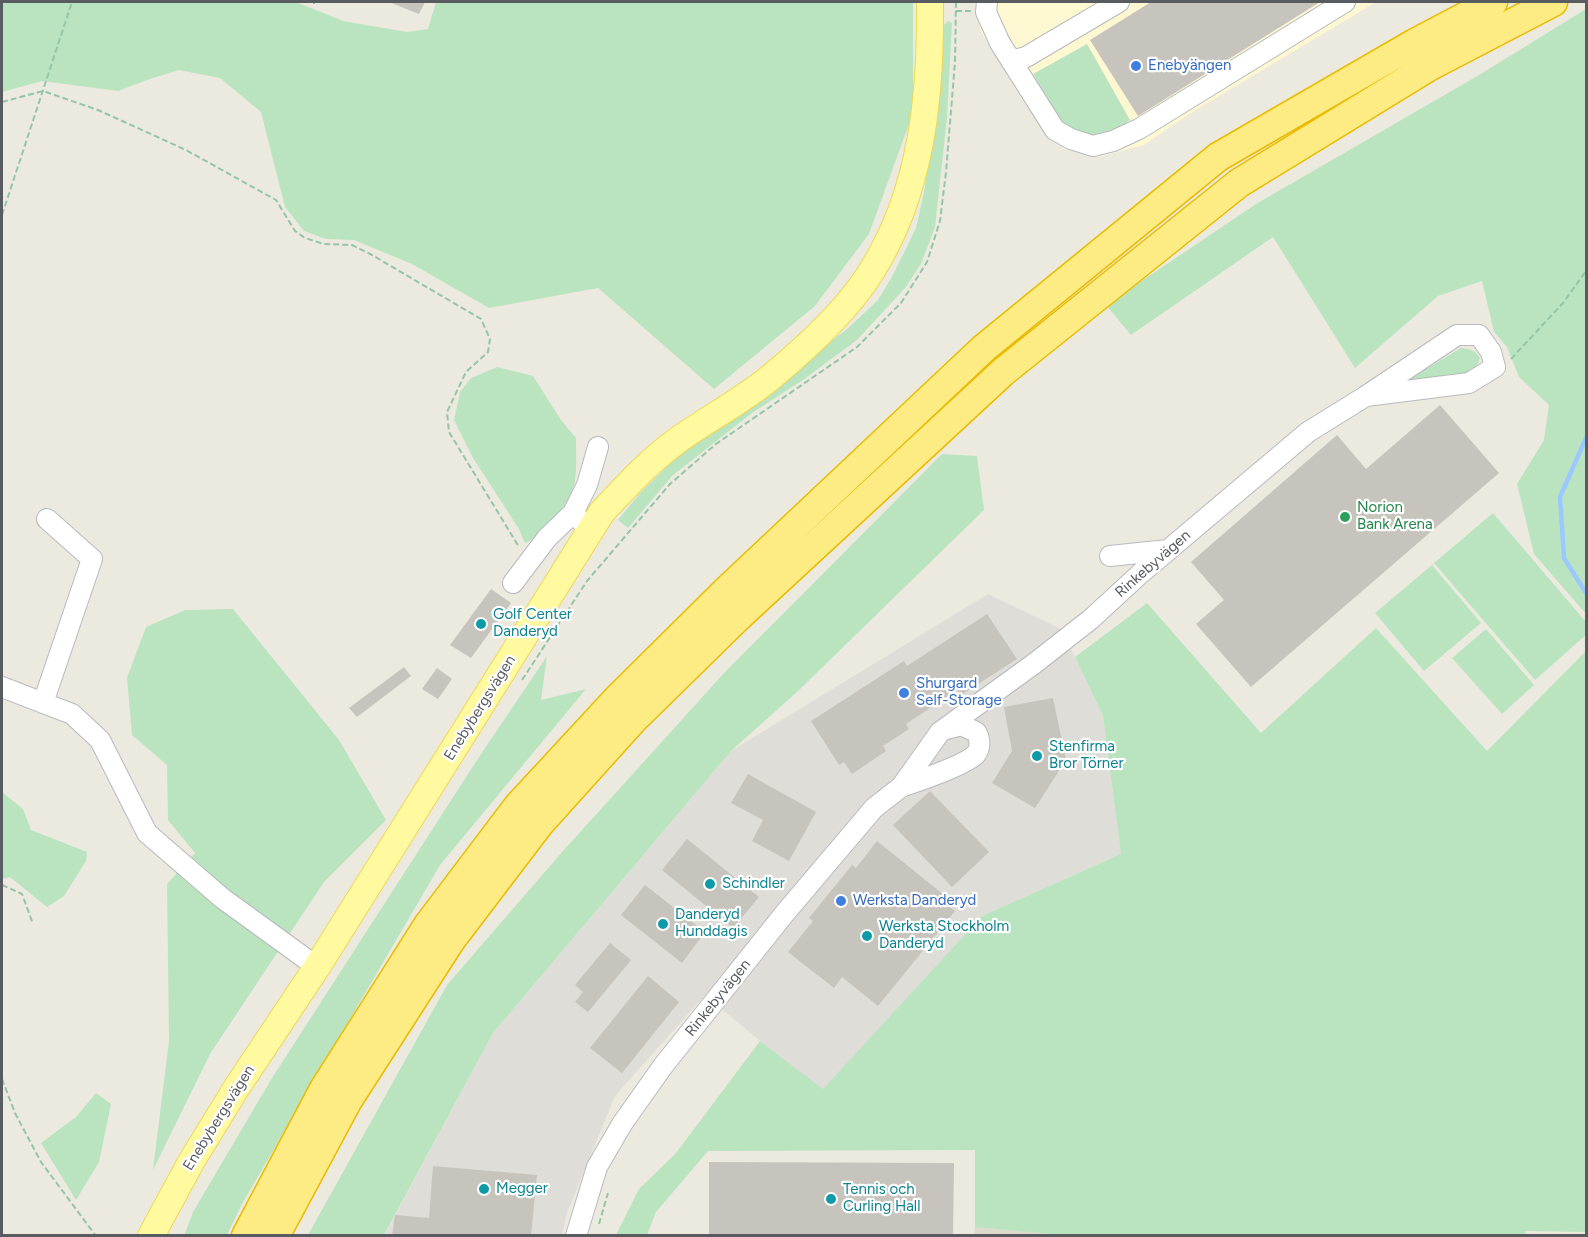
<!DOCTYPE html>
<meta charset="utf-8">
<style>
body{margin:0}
#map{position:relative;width:1588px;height:1237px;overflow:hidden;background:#eceadf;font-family:Figtree,sans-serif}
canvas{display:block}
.frame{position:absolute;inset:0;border:3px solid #585b60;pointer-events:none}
</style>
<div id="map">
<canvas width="1588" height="1237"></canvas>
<div class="frame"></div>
</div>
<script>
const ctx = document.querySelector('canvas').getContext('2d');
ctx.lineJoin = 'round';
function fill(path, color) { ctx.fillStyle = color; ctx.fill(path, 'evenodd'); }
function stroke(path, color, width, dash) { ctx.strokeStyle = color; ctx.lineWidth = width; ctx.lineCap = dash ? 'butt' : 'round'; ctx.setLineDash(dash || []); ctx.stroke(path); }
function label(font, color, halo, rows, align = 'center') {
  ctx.font = font + ' Figtree,sans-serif'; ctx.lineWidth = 4.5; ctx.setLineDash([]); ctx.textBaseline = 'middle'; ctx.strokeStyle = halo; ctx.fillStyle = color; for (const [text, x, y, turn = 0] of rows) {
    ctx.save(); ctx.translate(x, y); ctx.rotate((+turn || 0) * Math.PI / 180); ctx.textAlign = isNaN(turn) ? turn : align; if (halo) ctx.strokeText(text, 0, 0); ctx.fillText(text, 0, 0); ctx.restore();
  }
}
const commercial = new Path2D(`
 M979,2H1376L1189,114L1144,145L1098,157L1064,149L1024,103L980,30Z`);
const industrial = new Path2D(`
 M988,594L1061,629L1075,657L1103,716L1121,854L982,916L823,1090L760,1041L705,995L615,1096L567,1213L562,1235L384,1236L493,1033L731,751Z`);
const education = new Path2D(`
 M975,1227L1074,1235L974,1236Z`);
const green = new Path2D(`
 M2,2H296L343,21L407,32L428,29L436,2H913V113L869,234L815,306L714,389L598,288L489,308L412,264L354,240L326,239L304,231L285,207L261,112L220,78L179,70L147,80L118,91L42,81L2,92Z
 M1586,9V614L1534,554L1517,484L1544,440L1549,405L1519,377L1507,347L1494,332L1482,281L1438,296L1355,368L1273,237L1131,335L1106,305L1256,204L1479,75Z
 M948,21L952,23L947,118L935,227L922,262L906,287L857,340L803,380L752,413L672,476L628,528L618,520L642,491L682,452L846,330L878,300L893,275L916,228L924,192L931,146L940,29Z
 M1087,44L1130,120L1110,134L1098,136L1079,133L1063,124L1033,74Z
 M1461,348C1470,349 1475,350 1480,358L1475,371L1409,383L1408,380Z
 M497,367L533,376L561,420L576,438C576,452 577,467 575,481C572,501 543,536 525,543L519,529L473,458L454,420L460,392L471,378Z
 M942,454L977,456L984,510L797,692L731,751L493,1033L384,1235H308L447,985L563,851L725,672Z
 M1493,513L1586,622V635L1535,680L1434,563Z
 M1432,565L1481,623L1424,671L1375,613Z
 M1147,603L1261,733L1376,628L1487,751L1586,651V1232L1526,1231L1525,1236H1074L975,1227V1150L708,1151L656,1212L647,1235H616L639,1189L676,1153L760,1041L823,1089L982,916L1121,854L1103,716L1075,657Z
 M233,609L339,740L386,820L324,882L210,1054L153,1170L169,1041L167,884L195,853L168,820L167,765L132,735L127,678L146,627L185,610Z
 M1486,629L1534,685L1502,714L1452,658Z
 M547,656L541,700L586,689L440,865L242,1204L227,1235L184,1236L193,1212L272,1078L479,757Z
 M2,792L23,809L31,830L87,852L86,861L64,896L47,907L10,877L2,879Z
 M96,1093L111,1104L99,1162L76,1200L41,1143L76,1117Z`);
const stream = new Path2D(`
 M1586,438L1560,497L1564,558L1586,593`);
const building = new Path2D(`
 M389,2H425L419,14Z
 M1151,2H1320L1138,116L1090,40Z
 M1440,405L1499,473L1251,687L1196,624L1224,600L1191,562L1337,435L1366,469Z
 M491,589L511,603L471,658L450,645Z
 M987,614L1017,659L961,695L957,690L906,724L909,729L883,746L886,751L852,774L844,762L839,765L811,721L904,661L907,666Z
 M404,667L411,676L357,717L349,708Z
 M437,668L452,679L438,699L422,689Z
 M1053,698L1066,760L1035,808L992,783L1012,751L1004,707Z
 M748,774L816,812L789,861L752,841L763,820L731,803Z
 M930,791L989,852L952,887L893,825Z
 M687,839L759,897L733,928L662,870Z
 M877,841L944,895L939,899L955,911L878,1006L842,977L834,988L788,952L813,921L809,918L852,865L856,868Z
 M645,885L705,932L682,963L621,915Z
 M610,943L631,960L588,1012L575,1002L583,992L575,985Z
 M648,976L679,1002L622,1073L590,1048Z
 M709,1162L954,1163L953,1236H709Z
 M433,1166L537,1175L531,1236H392L395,1215L429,1218Z`);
const path = new Path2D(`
 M314,4V2
 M956,11H971
 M2,102L43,91L98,110L186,150L276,200L295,231L305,238L324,244L352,245L372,255L481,319L490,339L488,352L466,372L447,412L449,432L519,547
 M2,215L72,2
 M1511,359L1563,303L1586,271
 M522,680L587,581L670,484L716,444L857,347L901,303L927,262L940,221L946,172L955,62L956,2
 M2,885L22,894L33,924
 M2,1079L15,1113L41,1162L96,1236
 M599,1224L608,1193`);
const minor = new Path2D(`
 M987,2L986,12L1000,43L1055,130L1071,139L1093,146L1113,141L1139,129L1345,2
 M1011,61L1026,57L1119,2
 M590,530L573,513L587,485L598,447
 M1110,556L1168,550
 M513,583L547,538L573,513
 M2,687L72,714L100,740L147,833L222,898L317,967
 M43,703L92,559L47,519
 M901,787C918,781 966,765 976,754C981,747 980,738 976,732L961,725L946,729
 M576,1236L597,1167L622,1124L663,1066L785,913L874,808L901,787L940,732L1035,663L1091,619L1141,573L1308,432L1366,396L1457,335H1479L1491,352L1495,367L1469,383L1366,396`);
const major = new Path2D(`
 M151,1236L191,1162L237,1087L317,967L602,512C625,488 647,463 674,443C705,420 741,402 771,377C806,348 847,311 871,272C922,192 931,95 930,2`);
const highway = new Path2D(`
 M246,1236L324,1089L428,925L518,806L617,699L726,591L984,348L1218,157L1415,43L1493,2
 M275,1236L348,1100L451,940L540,823L632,721L738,617L1003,372L1239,183L1430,66L1553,2`);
const markers = [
 [1136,66,6,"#3f7fe0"],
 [1345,517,6,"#2e9e5b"],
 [481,624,6,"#0f9aa8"],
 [904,693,6,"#3f7fe0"],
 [1037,756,6,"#0f9aa8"],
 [710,884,6,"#0f9aa8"],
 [841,901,6,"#3f7fe0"],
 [663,924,6,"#0f9aa8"],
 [867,936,6,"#0f9aa8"],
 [484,1189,6,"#0f9aa8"],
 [831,1199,6,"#0f9aa8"]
];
const shopNames = [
 ["Enebyängen",1148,66],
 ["Shurgard",916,684],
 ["Self-Storage",916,701],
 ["Werksta Danderyd",853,901]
];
const leisureNames = [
 ["Norion",1357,508],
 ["Bank Arena",1357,525]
];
const streetNames = [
 ["Rinkebyvägen",1153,564,-41],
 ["Enebybergsvägen",480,708,-58],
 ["Rinkebyvägen",718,998,-51],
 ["Enebybergsvägen",219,1118,-58]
];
const cultureNames = [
 ["Golf Center",493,615],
 ["Danderyd",493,632],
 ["Stenfirma",1049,747],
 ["Bror Törner",1049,764],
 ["Schindler",722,884],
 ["Danderyd",675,915],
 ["Hunddagis",675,932],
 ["Werksta Stockholm",879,927],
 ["Danderyd",879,944],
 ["Megger",496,1189],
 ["Tennis och",843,1190],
 ["Curling Hall",843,1207]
];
fill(commercial, '#fef8d2');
fill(industrial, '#dfddd7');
fill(education, '#dcd9cd');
fill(green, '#bae4bf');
stroke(stream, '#9bc9ff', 4.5);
fill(building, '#c6c4bc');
stroke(minor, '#b7b9be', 22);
stroke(major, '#f2d652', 28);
stroke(highway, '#eabb00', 31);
stroke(path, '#94c5a7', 2, [6, 3]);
stroke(minor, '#fff', 20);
stroke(major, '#fffaa0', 26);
stroke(highway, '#fdec84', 28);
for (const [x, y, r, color] of markers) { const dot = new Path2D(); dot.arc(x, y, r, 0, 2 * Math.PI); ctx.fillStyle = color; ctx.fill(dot); stroke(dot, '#fff', 2); }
label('15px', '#366cbe', '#fff', shopNames, 'left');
label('15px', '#27864d', '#fff', leisureNames, 'left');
label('15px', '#585b60', '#fff', streetNames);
label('15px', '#0d838f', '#fff', cultureNames, 'left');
</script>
